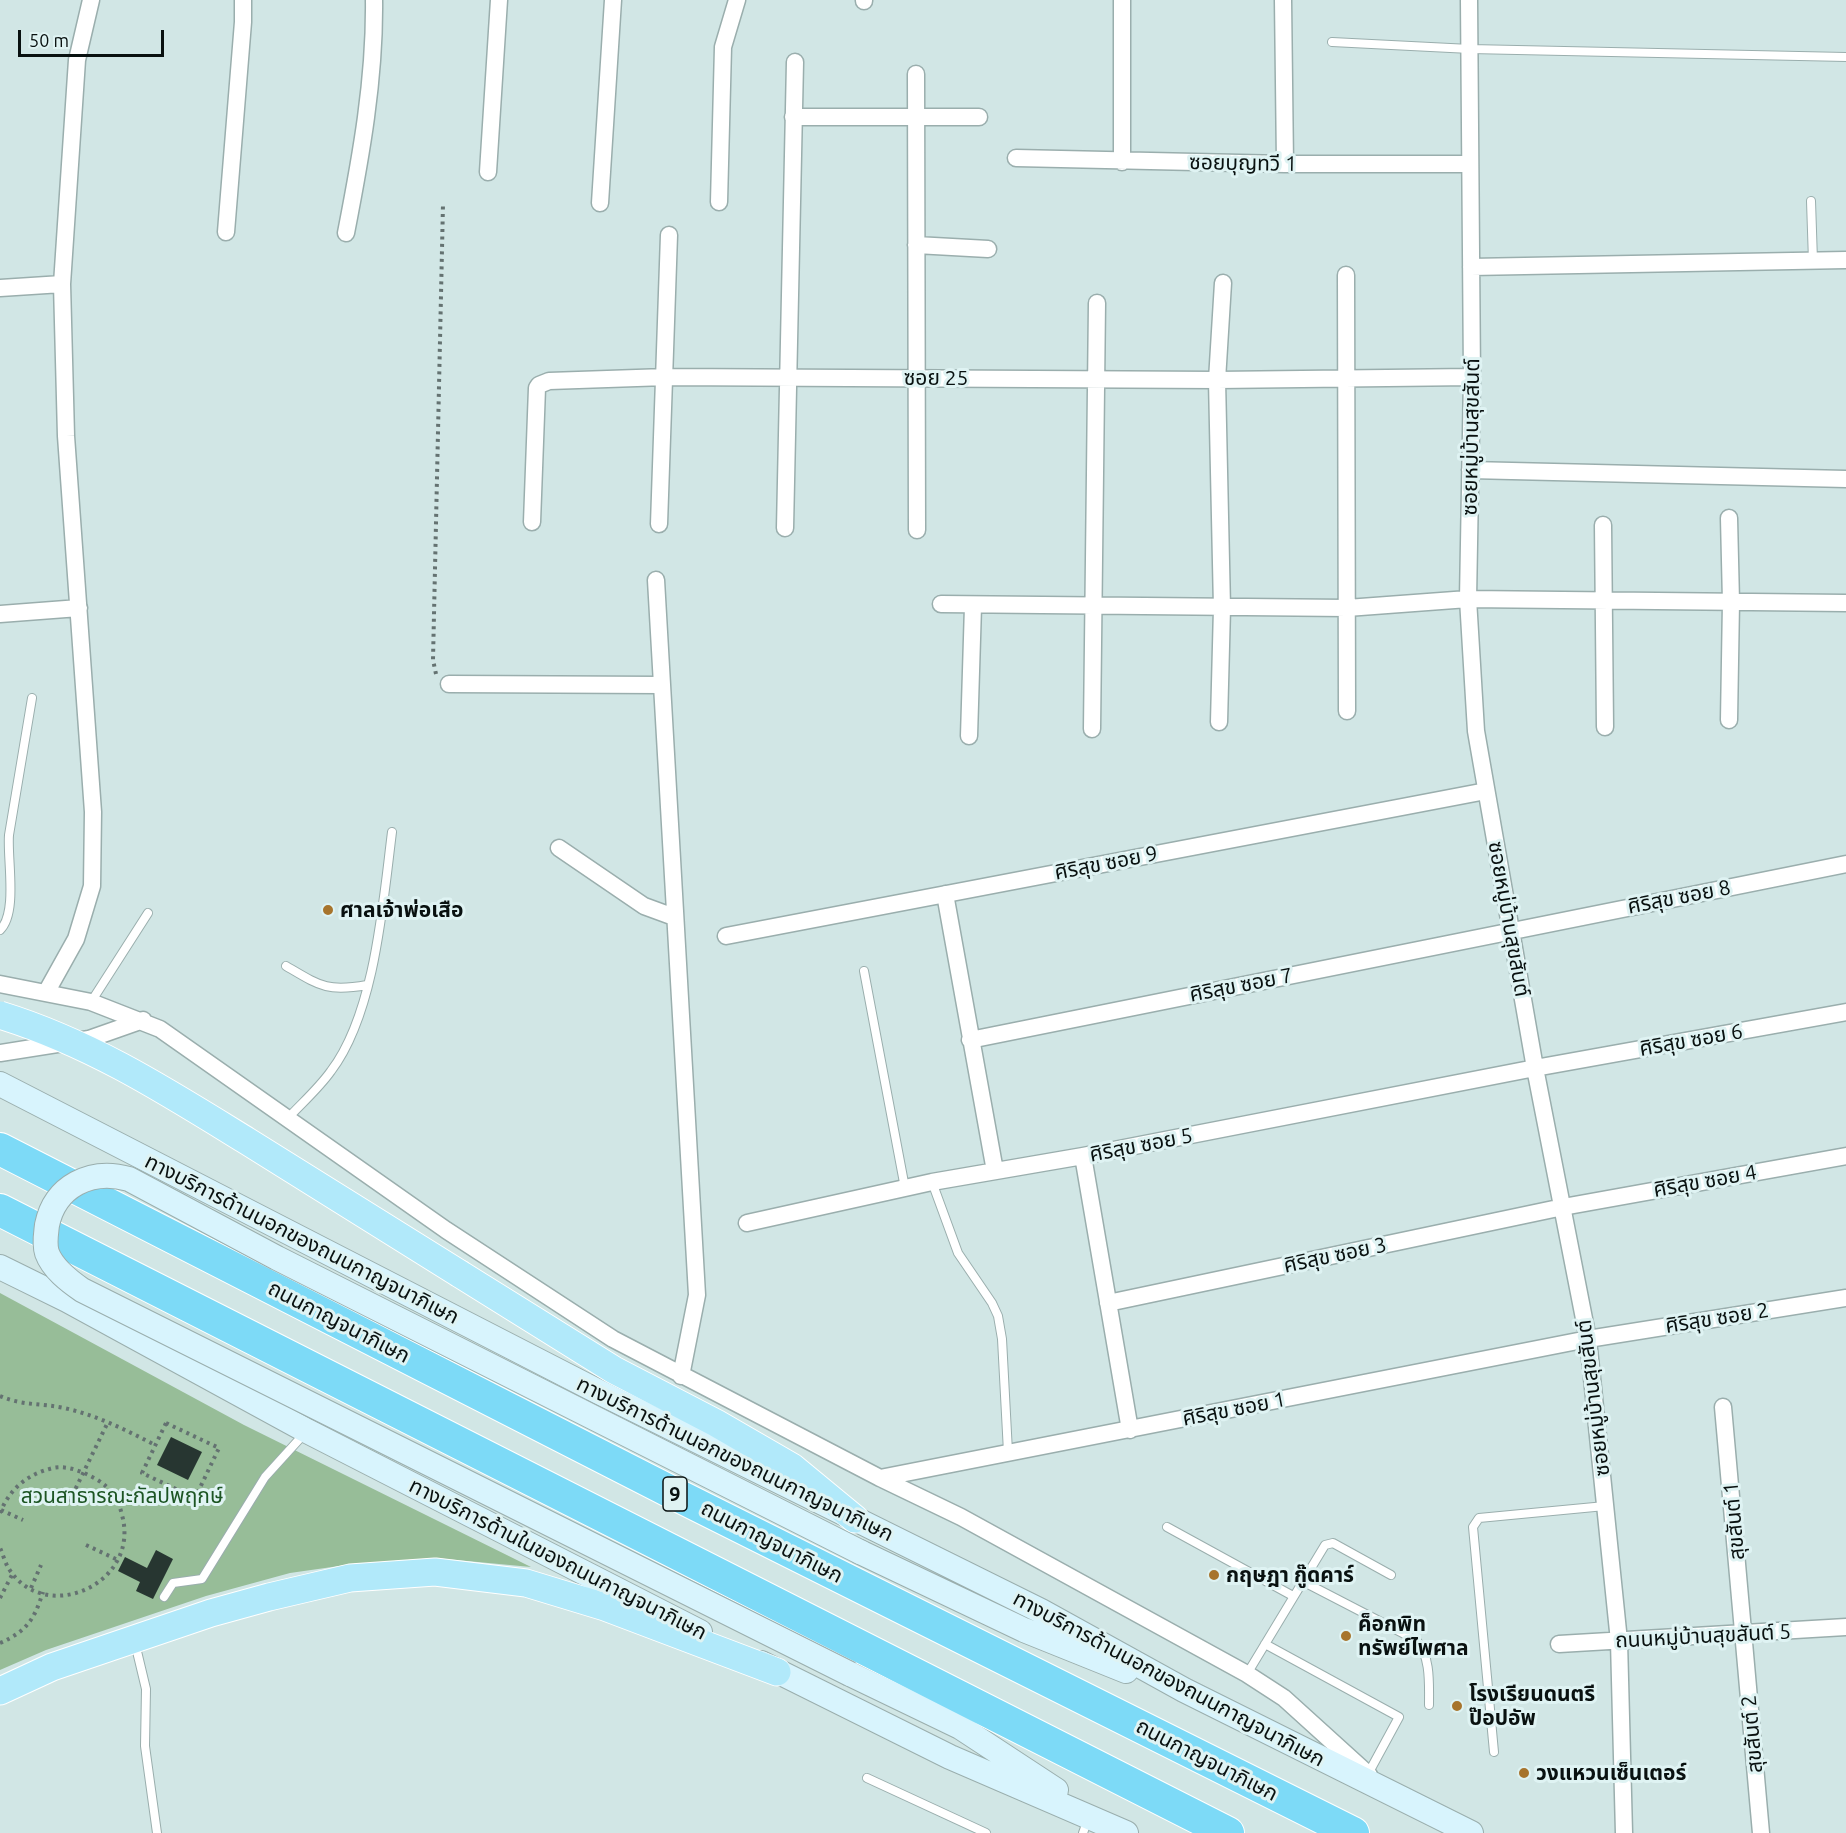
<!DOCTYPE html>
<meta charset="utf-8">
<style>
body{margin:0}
#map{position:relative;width:1846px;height:1833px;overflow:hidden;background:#d1e6e5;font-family:Ubuntu,sans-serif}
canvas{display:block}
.scale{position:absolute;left:18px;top:30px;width:146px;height:27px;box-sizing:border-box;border:3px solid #091110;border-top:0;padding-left:8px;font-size:18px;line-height:21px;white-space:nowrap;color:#091110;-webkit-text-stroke:4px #dff3f3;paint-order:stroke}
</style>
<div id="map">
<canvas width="1846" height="1833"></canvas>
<div class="scale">50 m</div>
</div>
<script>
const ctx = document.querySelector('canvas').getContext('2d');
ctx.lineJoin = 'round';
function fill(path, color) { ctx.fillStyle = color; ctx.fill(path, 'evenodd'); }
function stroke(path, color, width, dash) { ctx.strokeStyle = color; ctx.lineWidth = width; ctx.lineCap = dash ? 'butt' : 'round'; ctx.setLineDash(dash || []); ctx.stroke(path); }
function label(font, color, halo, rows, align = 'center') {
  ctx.font = font + ' Ubuntu,"Noto Sans Thai",sans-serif'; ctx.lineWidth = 6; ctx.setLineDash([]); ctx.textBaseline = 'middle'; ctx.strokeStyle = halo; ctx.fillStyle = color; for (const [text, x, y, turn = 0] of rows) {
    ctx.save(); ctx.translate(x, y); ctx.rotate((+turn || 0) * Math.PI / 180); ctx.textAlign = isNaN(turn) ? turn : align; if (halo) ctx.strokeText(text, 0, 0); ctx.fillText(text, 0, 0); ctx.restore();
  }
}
const green = new Path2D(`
 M0,1293L244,1425L531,1567L435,1558L353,1564L290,1573L206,1596L46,1650L0,1670Z`);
const building = new Path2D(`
 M171,1437L202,1452L188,1480L157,1465Z
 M156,1550L173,1559L153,1599L136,1591L140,1582L118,1571L125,1557L147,1568Z`);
const path = new Path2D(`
 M436,674L433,660L443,204
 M0,1396C23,1406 41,1403 64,1408C96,1415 126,1430 155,1445
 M166,1423L219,1448L195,1498L142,1473Z
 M69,1502L108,1422
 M1,1510L23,1520
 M0,1513C10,1488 28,1474 53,1468C68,1465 83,1472 96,1479C111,1488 118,1498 122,1515C141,1584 45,1626 9,1569C5,1563 3,1554 0,1548
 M86,1545L118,1560
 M31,1588L41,1565
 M0,1598L13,1573
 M0,1643C27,1631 34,1620 43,1592`);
const lane = new Path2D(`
 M1332,42L1470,49L1846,57
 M1811,201L1813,261
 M0,930C18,913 7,859 9,835L32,698
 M286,966C320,986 327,992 367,985
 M864,971L905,1188
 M91,1002L148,913
 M288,1118C302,1103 319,1088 331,1071C375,1013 383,903 392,832
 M932,1182L958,1253L992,1303L998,1316L1002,1339L1008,1452
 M1167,1527L1293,1596
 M1302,1581L1416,1640C1431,1656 1429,1684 1429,1705
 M164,1597L173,1583L202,1579L265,1477L304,1434
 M135,1643L146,1689L145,1746L157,1833
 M1265,1644L1399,1717L1368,1774
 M1247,1674L1325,1545L1333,1543L1391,1575
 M1494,1752L1473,1527L1479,1518L1605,1506
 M867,1778L986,1833
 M1083,1833L1088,1819`);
const street = new Path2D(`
 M864,0V1
 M1122,0V162
 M1283,0L1285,164
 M1469,0L1472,377L1468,599L1476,731L1535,1068L1588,1339L1619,1641L1624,1833
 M916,74L917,530
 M793,117H979
 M1016,158L1285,164H1470
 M488,172L499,0
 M719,202L723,47L737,0
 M600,203L613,0
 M226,232L243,22V0
 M346,233C361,156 375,79 374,0
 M916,245L988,249
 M1471,267L1846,260
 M1346,275L1347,711
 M0,288L62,284
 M1470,470L1846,479
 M1729,518L1731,602L1729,720
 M532,522L537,388L539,385L549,381L666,377L1217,380L1472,377
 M659,524L669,235
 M1603,525L1605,727
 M785,528L795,62
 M656,580L697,1295L681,1376
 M941,604L1347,608L1468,599L1846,603
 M0,614L79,608
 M449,684L661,685
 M1219,722L1222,608L1217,380L1223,283
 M1092,729L1097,303
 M969,736L973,606
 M559,848L644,906L674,917
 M945,894L995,1171
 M726,936L1486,791
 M0,984L91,1002L160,1029L446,1230L613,1339L880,1478L961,1517L1247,1674L1284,1698L1369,1775
 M47,991L76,939L92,886L93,812L66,436L62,284L77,60L91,0
 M970,1040L1846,864
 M0,1053L89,1039L143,1020
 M1083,1156L1130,1430
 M747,1223L932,1182L1083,1156L1535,1068L1846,1012
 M1108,1303L1563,1207L1846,1156
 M1723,1407L1761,1833
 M880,1478L1588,1339L1846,1298
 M1559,1644L1846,1627`);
const secondary = new Path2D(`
 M0,1084L599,1392L1041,1611L1184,1690L1471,1833
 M0,1267L67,1300L307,1431L700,1632
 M860,1552L1024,1630L1126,1671
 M761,1663L950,1757L1126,1833
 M850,1674L960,1727L1056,1790`);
const primary = new Path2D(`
 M460,1274L614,1370L716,1423L792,1467L855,1519
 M0,1691L52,1667L211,1613L269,1597L350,1578L435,1572L526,1583L605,1607L777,1672`);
const highway = new Path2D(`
 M0,1149L677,1495L1353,1833
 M0,1210L1228,1833`);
const secondaryBridge = new Path2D(`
 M850,1674L82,1290C69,1281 53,1269 47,1253C44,1244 46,1234 47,1225C55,1186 91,1168 129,1179L277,1258L860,1552`);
const primaryBridge = new Path2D(`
 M0,1015C91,1043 166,1091 247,1141C318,1186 389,1230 460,1274`);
const markers = [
 [328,910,6,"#a7742c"],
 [1214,1575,6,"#a7742c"],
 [1346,1636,6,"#a7742c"],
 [1457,1706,6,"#a7742c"],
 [1524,1773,6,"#a7742c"]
];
const shields = [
 [675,1494,24]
];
const shieldNames = [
 ["9",675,1494]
];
const streetNames = [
 ["ซอยบุญทวี 1",1243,163,1],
 ["ซอย 25",936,378],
 ["ซอยหมู่บ้านสุขสันต์",1471,437,-89],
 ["ศิริสุข ซอย 9",1106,863,-11],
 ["ศิริสุข ซอย 8",1679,897,-11],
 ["ซอยหมู่บ้านสุขสันต์",1509,919,80],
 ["ศิริสุข ซอย 7",1241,985,-11],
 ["ศิริสุข ซอย 6",1691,1040,-10],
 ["ศิริสุข ซอย 5",1141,1145,-11],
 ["ศิริสุข ซอย 4",1705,1181,-10],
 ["ทางบริการด้านนอกของถนนกาญจนาภิเษก",302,1239,27],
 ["ศิริสุข ซอย 3",1335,1255,-12],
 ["ศิริสุข ซอย 2",1717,1318,-9],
 ["ถนนกาญจนาภิเษก",339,1322,27],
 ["ซอยหมู่บ้านสุขสันต์",1593,1398,-97],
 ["ศิริสุข ซอย 1",1234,1409,-11],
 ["ทางบริการด้านนอกของถนนกาญจนาภิเษก",735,1459,26],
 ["สุขสันต์ 1",1734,1521,-95],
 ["ถนนกาญจนาภิเษก",772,1542,27],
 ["ทางบริการด้านในของถนนกาญจนาภิเษก",558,1559,27],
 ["ถนนหมู่บ้านสุขสันต์ 5",1703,1636,-3],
 ["ทางบริการด้านนอกของถนนกาญจนาภิเษก",1169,1679,28],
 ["สุขสันต์ 2",1752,1734,-95],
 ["ถนนกาญจนาภิเษก",1207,1760,27]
];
const poiNames = [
 ["ศาลเจ้าพ่อเสือ",340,910],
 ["กฤษฎา กู๊ดคาร์",1226,1575],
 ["ค็อกพิท",1358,1624],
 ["ทรัพย์ไพศาล",1358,1648],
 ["โรงเรียนดนตรี",1469,1694],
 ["ป๊อปอัพ",1469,1718],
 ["วงแหวนเซ็นเตอร์",1536,1773]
];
const parkNames = [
 ["สวนสาธารณะกัลปพฤกษ์",122,1496]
];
fill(green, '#97bd98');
fill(building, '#273631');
stroke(lane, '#9aaead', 10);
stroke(street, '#9aaead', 19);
stroke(secondary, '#9aaead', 26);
stroke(primary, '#fff', 29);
stroke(highway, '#fff', 34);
stroke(path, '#647271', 4, [3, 4.5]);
stroke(lane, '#fff', 8);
stroke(street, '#fff', 16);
stroke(secondary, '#d8f4fd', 24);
stroke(primary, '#b1e9fa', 27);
stroke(highway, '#7ddaf7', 32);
stroke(secondaryBridge, '#9aaead', 26, []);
stroke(primaryBridge, '#fff', 29, []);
stroke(secondaryBridge, '#d8f4fd', 24);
stroke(primaryBridge, '#b1e9fa', 27);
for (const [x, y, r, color] of markers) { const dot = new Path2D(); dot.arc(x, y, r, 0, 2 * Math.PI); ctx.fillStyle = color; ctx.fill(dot); stroke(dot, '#dff3f3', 2); }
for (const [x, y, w] of shields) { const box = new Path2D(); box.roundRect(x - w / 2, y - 17, w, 34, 4.5); ctx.fillStyle = '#dff3f3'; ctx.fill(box); stroke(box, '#091110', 1.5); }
label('bold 20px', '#091110', null, shieldNames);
label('21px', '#091110', '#dff3f3', streetNames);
label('bold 21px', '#091110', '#dff3f3', poiNames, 'left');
label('21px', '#1c5523', '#dff3f3', parkNames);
</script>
